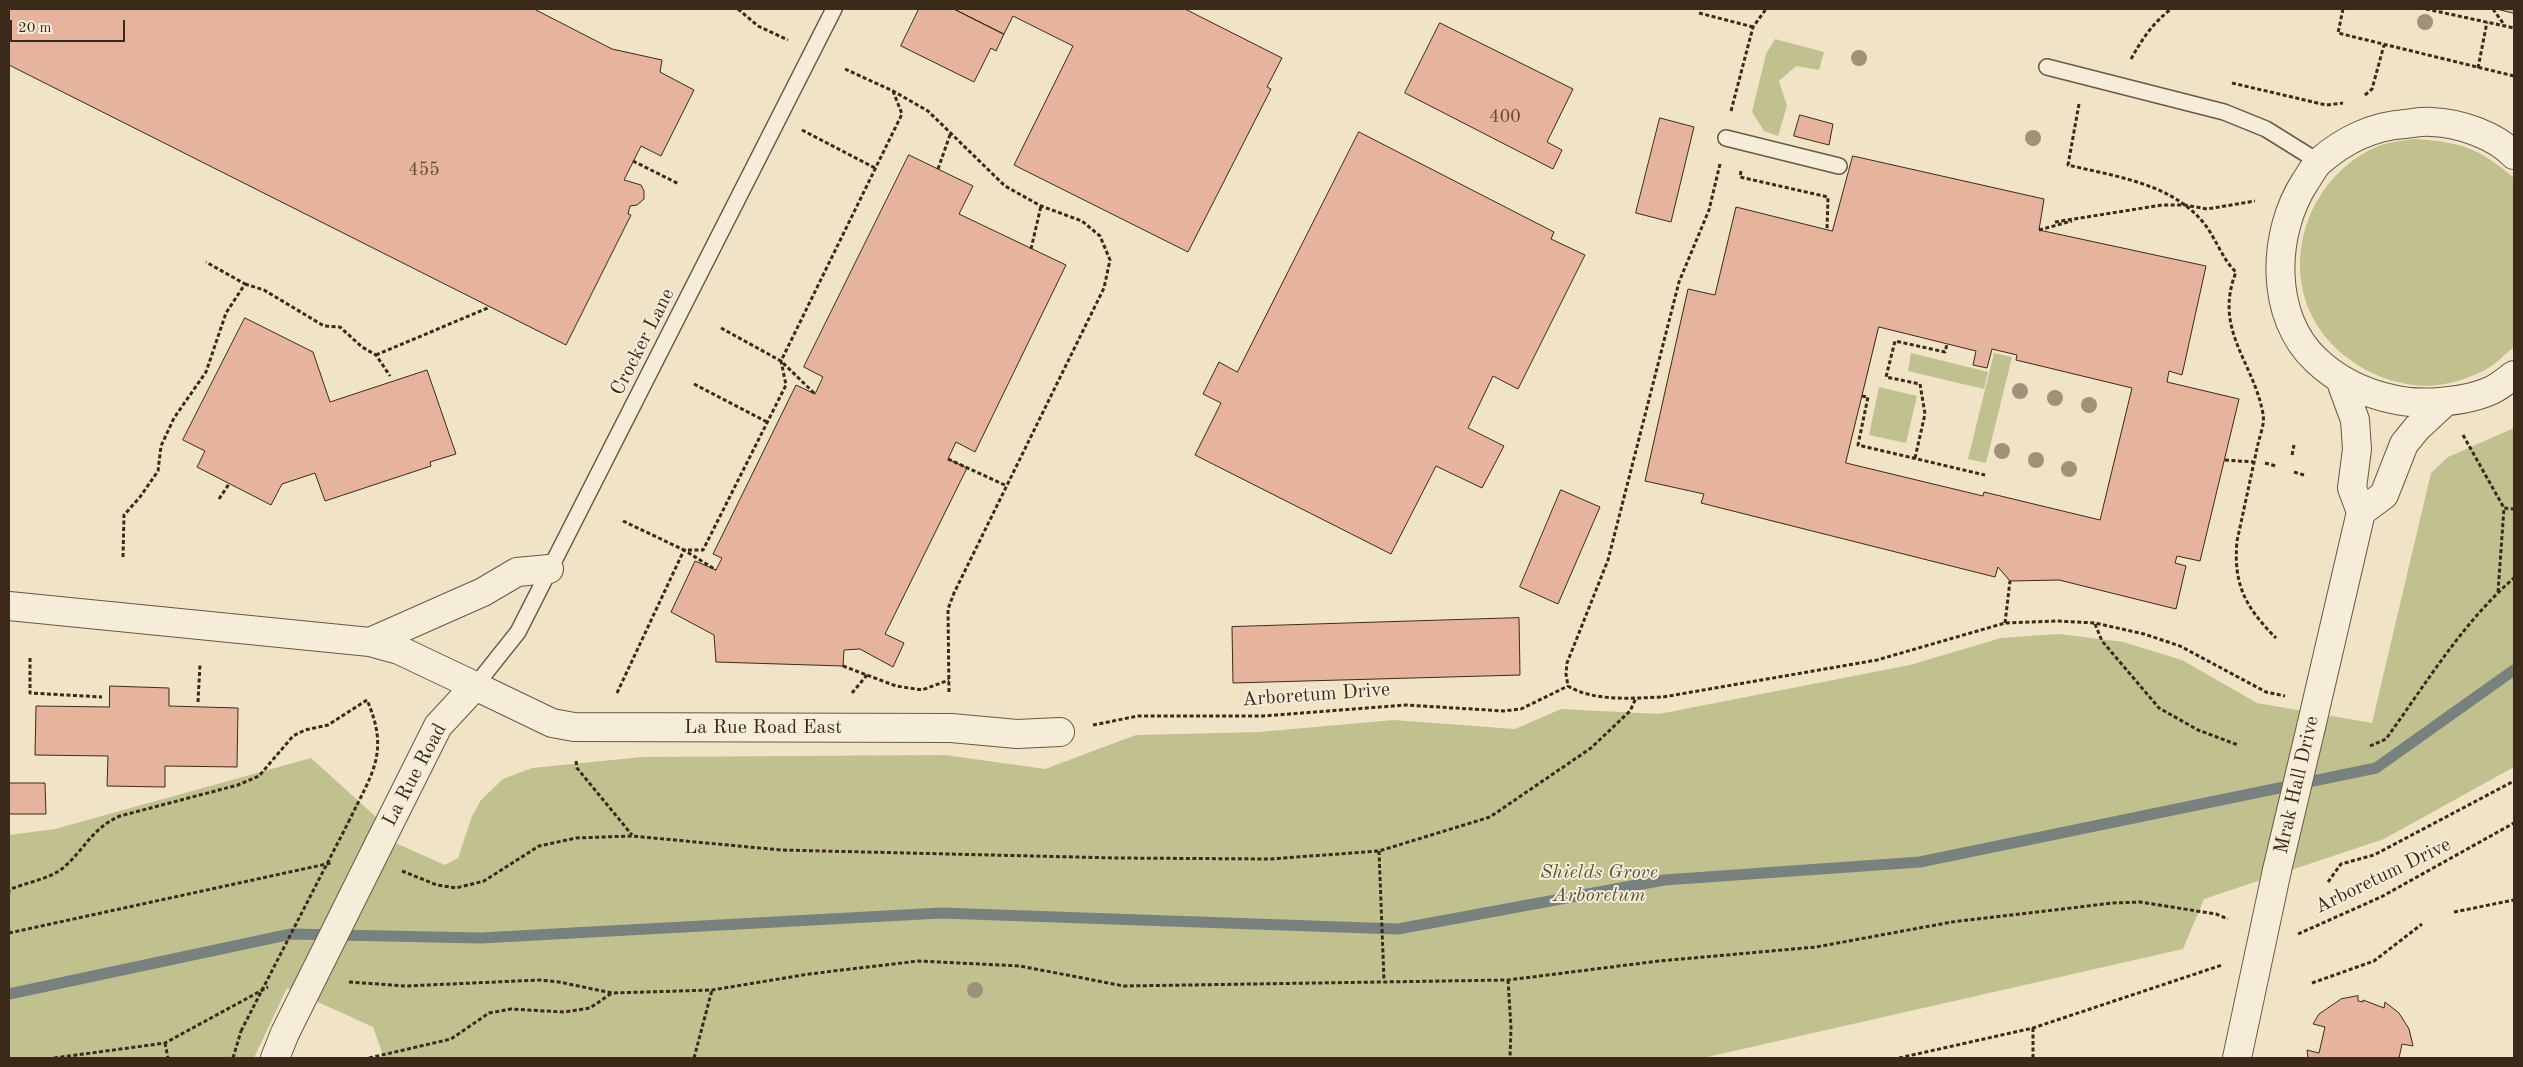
<!DOCTYPE html>
<style>
body{margin:0}
#map{position:relative;width:2523px;height:1067px;overflow:hidden;background:#f1e3c5;font-family:"Old Standard TT",serif}
canvas{display:block}
.frame{position:absolute;inset:0;border:10px solid #3b2a19;pointer-events:none}
.scale{position:absolute;left:10px;top:20px;width:115px;height:22px;box-sizing:border-box;border:2px solid #3b2a19;border-top:0;padding-left:6px;font-size:15px;line-height:18px;white-space:nowrap;color:#3b2a19;-webkit-text-stroke:4px #f6edd9;paint-order:stroke}
</style>
<div id="map">
<canvas width="2523" height="1067"></canvas>
<div class="frame"></div>
<div class="scale">20 m</div>
</div>
<script>
const ctx = document.querySelector('canvas').getContext('2d');
ctx.lineJoin = 'round';
function fill(path, color) { ctx.fillStyle = color; ctx.fill(path, 'evenodd'); }
function stroke(path, color, width, dash) { ctx.strokeStyle = color; ctx.lineWidth = width; ctx.lineCap = dash ? 'butt' : 'round'; ctx.setLineDash(dash || []); ctx.stroke(path); }
function label(font, color, halo, rows, align = 'center') {
  ctx.font = font + ' "Old Standard TT",serif'; ctx.lineWidth = 4; ctx.setLineDash([]); ctx.textBaseline = 'middle'; ctx.strokeStyle = halo; ctx.fillStyle = color; for (const [text, x, y, turn = 0] of rows) {
    ctx.save(); ctx.translate(x, y); ctx.rotate((+turn || 0) * Math.PI / 180); ctx.textAlign = isNaN(turn) ? turn : align; if (halo) ctx.strokeText(text, 0, 0); ctx.fillText(text, 0, 0); ctx.restore();
  }
}
const green = new Path2D(`
 M1775,39L1824,52L1819,70L1796,66L1779,81L1787,106L1778,136L1764,131L1752,112L1766,54Z
 M2413,139C2460,142 2478,147 2514,178V347C2504,355 2493,367 2481,372C2470,377 2456,382 2445,384C2393,394 2331,360 2310,312C2283,249 2314,175 2376,147C2387,142 2401,141 2413,139Z
 M1911,353L1988,372L1984,389L1908,371Z
 M1994,353L2012,357L1986,463L1968,459Z
 M1879,387L1917,396L1906,443L1869,435Z
 M2514,428V767L2384,839L2204,899L2183,949L1703,1058H384L373,1027L287,988L254,1058H9V835L55,829L311,758L376,817L382,837L445,865L458,858L472,816L481,800L503,779L532,768L642,757L945,755L1045,769L1136,735L1259,732L1394,720L1515,729L1561,709L1659,714L1910,665L2001,638L2059,634L2123,642L2182,660L2257,703L2372,723L2431,473L2448,457Z`);
const stream = new Path2D(`
 M9,994L291,934L481,938L941,913L1398,929L1664,880L1920,862L2376,768L2514,670`);
const building = new Path2D(`
 M9,9H534L612,49L662,60L660,72L694,90L661,156L641,146L624,180L641,185L644,191V199L637,205L630,206L628,214L631,215L566,345L9,65Z
 M919,9H954L1004,34L996,51L991,48L974,82L901,46Z
 M954,9H1185L1282,58L1267,87L1271,89L1188,252L1014,165L1073,46L1013,16L1004,34Z
 M2497,9H2514V13Z
 M1440,23L1573,89L1547,142L1562,150L1553,169L1405,93Z
 M1800,115L1833,124L1829,145L1794,136Z
 M1660,118L1694,127L1671,222L1636,213Z
 M1359,132L1554,232L1551,239L1585,255L1518,389L1493,376L1468,428L1504,446L1482,488L1436,466L1391,554L1195,455L1221,403L1203,394L1219,362L1237,372Z
 M909,155L973,186L959,214L1066,265L975,452L956,442L948,459L967,468L885,634L904,643L893,667L860,649L844,650L843,666L716,662L714,635L671,612L695,561L716,570L722,558L713,554L796,385L815,394L823,377L804,367Z
 M1853,156L2044,199L2039,230L2206,266L2182,375L2169,371L2167,382L2239,399L2200,561L2177,556L2175,563L2186,566L2176,609L2059,580L2010,581L1998,567L1995,577L1701,503L1704,494L1645,481L1688,289L1715,295L1736,207L1832,231ZM1879,327L1976,351L1973,365L1987,368L1992,349L2017,355L2016,360L2132,388L2100,520L1984,492L1983,496L1846,463Z
 M245,318L313,352L330,402L427,370L456,454L430,462L431,466L325,501L315,473L282,484L271,505L197,467L205,451L183,440Z
 M1561,490L1600,507L1558,604L1520,587Z
 M1519,618L1520,675L1233,683L1232,627Z
 M110,686L169,688V706L238,708L237,767L165,766V787L107,786L108,756L35,755L36,706L109,707Z
 M9,783H45L46,814H9Z
 M2358,996V1001L2363,1002V1000L2384,1008L2385,1002L2399,1013L2409,1029L2413,1046L2402,1044L2399,1058H2308L2307,1050L2319,1053L2325,1027L2313,1024L2319,1014L2341,999Z`);
const path = new Path2D(`
 M738,9L758,26L788,40
 M2343,9L2338,33L2514,76
 M2426,9L2514,28
 M2493,9L2505,26
 M1699,13L1753,27
 M2131,59C2142,39 2153,23 2171,9
 M2478,68L2487,22
 M845,69L893,91L928,111L1005,186L1041,206L1082,221L1100,236L1110,260L1104,288L954,593L948,609L949,693
 M2232,83L2326,105L2343,103
 M2365,95L2372,89L2384,45
 M2079,104L2068,165C2113,176 2170,183 2202,221C2216,237 2221,258 2236,272C2213,330 2254,362 2263,414C2265,423 2260,435 2258,444C2251,476 2244,509 2237,541C2233,585 2246,608 2276,638
 M1731,111L1753,27L1766,9
 M802,130L875,168
 M633,161L679,184
 M1720,164L1709,210L1679,282L1608,560L1567,663L1566,674L1568,686C1594,702 1634,698 1663,697L1877,660L2005,623L2057,621L2095,623L2144,634L2180,646L2266,692L2285,696
 M938,169L951,132
 M1741,171L1740,177L1828,197L1827,230
 M2055,222L2162,205H2185L2207,209L2255,201
 M2039,230L2072,221
 M1031,249L1041,206
 M245,284L264,290L324,326L340,327L362,347L376,355L390,376
 M721,328L781,361L815,394
 M376,355L490,307
 M694,384L769,423
 M1862,396L1868,397L1858,445L1985,475
 M2463,435L2504,508
 M2292,455L2294,445
 M1915,458L1925,414L1920,384L1886,377L1895,341L1945,352L1947,344
 M948,459L1007,486
 M2225,460L2254,462
 M2265,463L2276,466
 M2294,472L2304,475
 M219,499L229,484
 M623,521L684,550H703L786,385L781,361L902,114L893,91
 M123,557L124,515L140,497L158,471L161,446L174,418L206,372L226,313L245,284L206,262
 M2498,592L2504,508L2514,509
 M2005,623L2010,581
 M2095,624L2102,641L2159,708L2198,730L2238,745
 M30,658V693L102,697
 M843,666L896,686L922,690L949,680
 M617,693L684,550L716,570
 M852,693L867,675
 M198,702L200,664
 M1093,725L1138,716H1263L1406,705L1504,711L1521,709L1568,686
 M2370,746L2386,739C2425,685 2463,622 2514,578
 M576,761L577,768L632,835
 M1379,851L1384,981
 M402,871L437,885L456,888L484,881L539,846L576,838L632,836L781,850L1117,858L1270,859L1379,851L1490,817L1591,748L1630,711L1636,698
 M2328,882L2341,864L2374,855L2514,781
 M9,893V890C26,882 48,880 63,868C85,849 92,828 120,816L238,785L259,776L293,736L305,730L328,725L367,700C390,753 372,773 349,821
 M2454,912L2514,900
 M9,933L331,863
 M2298,934L2381,897L2514,823
 M1508,980L1511,1027L1510,1058
 M349,982L406,986L540,980L559,982L612,993L712,990L809,974L918,961L1020,966L1124,986L1508,980L1659,961L1816,947L1952,922L2113,903L2140,902L2216,914L2228,919
 M2312,983L2374,961L2422,924
 M2033,1028V1058
 M165,1043L168,1058
 M54,1058L165,1043L268,987
 M233,1058L241,1031
 M369,1058L451,1039L489,1013L511,1009L564,1012L590,1008L612,993
 M694,1058L712,990
 M1899,1058L2033,1028L2222,965`);
const service = new Path2D(`
 M2047,67L2224,112L2266,129L2319,162
 M1726,138L1839,166
 M475,686L518,632L834,9`);
const minor = new Path2D(`
 M2514,155C2495,135 2459,123 2432,122C2423,121 2414,123 2405,124C2374,126 2344,140 2320,161C2314,166 2310,175 2305,182C2272,233 2269,316 2316,360C2337,380 2364,393 2392,399C2419,406 2467,402 2492,390C2500,386 2507,380 2514,375
 M2361,512L2384,495L2404,444L2417,428L2445,402
 M475,686L552,723L574,727L951,728L1017,734L1060,732
 M2311,727L2361,512L2352,488L2357,449L2355,420L2340,379
 M2237,1058L2277,870`);
const tertiary = new Path2D(`
 M9,606L370,642L399,650L475,686L438,726L380,842
 M370,642L483,592L517,572L549,569
 M275,1058L285,1033`);
const pathBridge = new Path2D(`
 M241,1031L349,821`);
const minorBridge = new Path2D(`
 M2277,870L2311,727`);
const tertiaryBridge = new Path2D(`
 M285,1033L380,842`);
const trees = [
 [2425,22],
 [1859,58],
 [2033,138],
 [2020,391],
 [2055,398],
 [2089,405],
 [2002,451],
 [2036,460],
 [2069,469],
 [975,990]
];
const numberNames = [
 ["400",1505,117],
 ["455",424,170]
];
const streetNames = [
 ["Crocker Lane",643,342,-63],
 ["Arboretum Drive",1316,695,-4],
 ["La Rue Road East",763,728],
 ["La Rue Road",415,775,-62],
 ["Mrak Hall Drive",2297,785,-77],
 ["Arboretum Drive",2383,876,-26]
];
const parkNames = [
 ["Shields Grove",1599,873],
 ["Arboretum",1599,896]
];
fill(green, '#c1c190');
stroke(stream, '#78817d', 11);
fill(building, '#e6b39c');
stroke(building, '#3b2a19', 1);
stroke(service, '#685844', 18);
stroke(minor, '#685844', 30);
stroke(tertiary, '#685844', 30);
stroke(path, '#3b2a19', 3, [4, 2.5]);
stroke(service, '#f6edd9', 15);
stroke(minor, '#f6edd9', 28);
stroke(tertiary, '#f6edd9', 28);
stroke(minorBridge, '#685844', 30, []);
stroke(tertiaryBridge, '#685844', 30, []);
stroke(pathBridge, '#3b2a19', 3, [4, 2.5]);
stroke(minorBridge, '#f6edd9', 28);
stroke(tertiaryBridge, '#f6edd9', 28);
ctx.fillStyle = '#9f9277';
for (const [x, y] of trees) { ctx.beginPath(); ctx.arc(x, y, 8, 0, 2 * Math.PI); ctx.fill(); }
label('18px', '#664c3a', null, numberNames);
label('20px', '#3b2a19', '#f6edd9', streetNames);
label('italic 20px', '#5c5037', '#f6edd9', parkNames);
</script>
